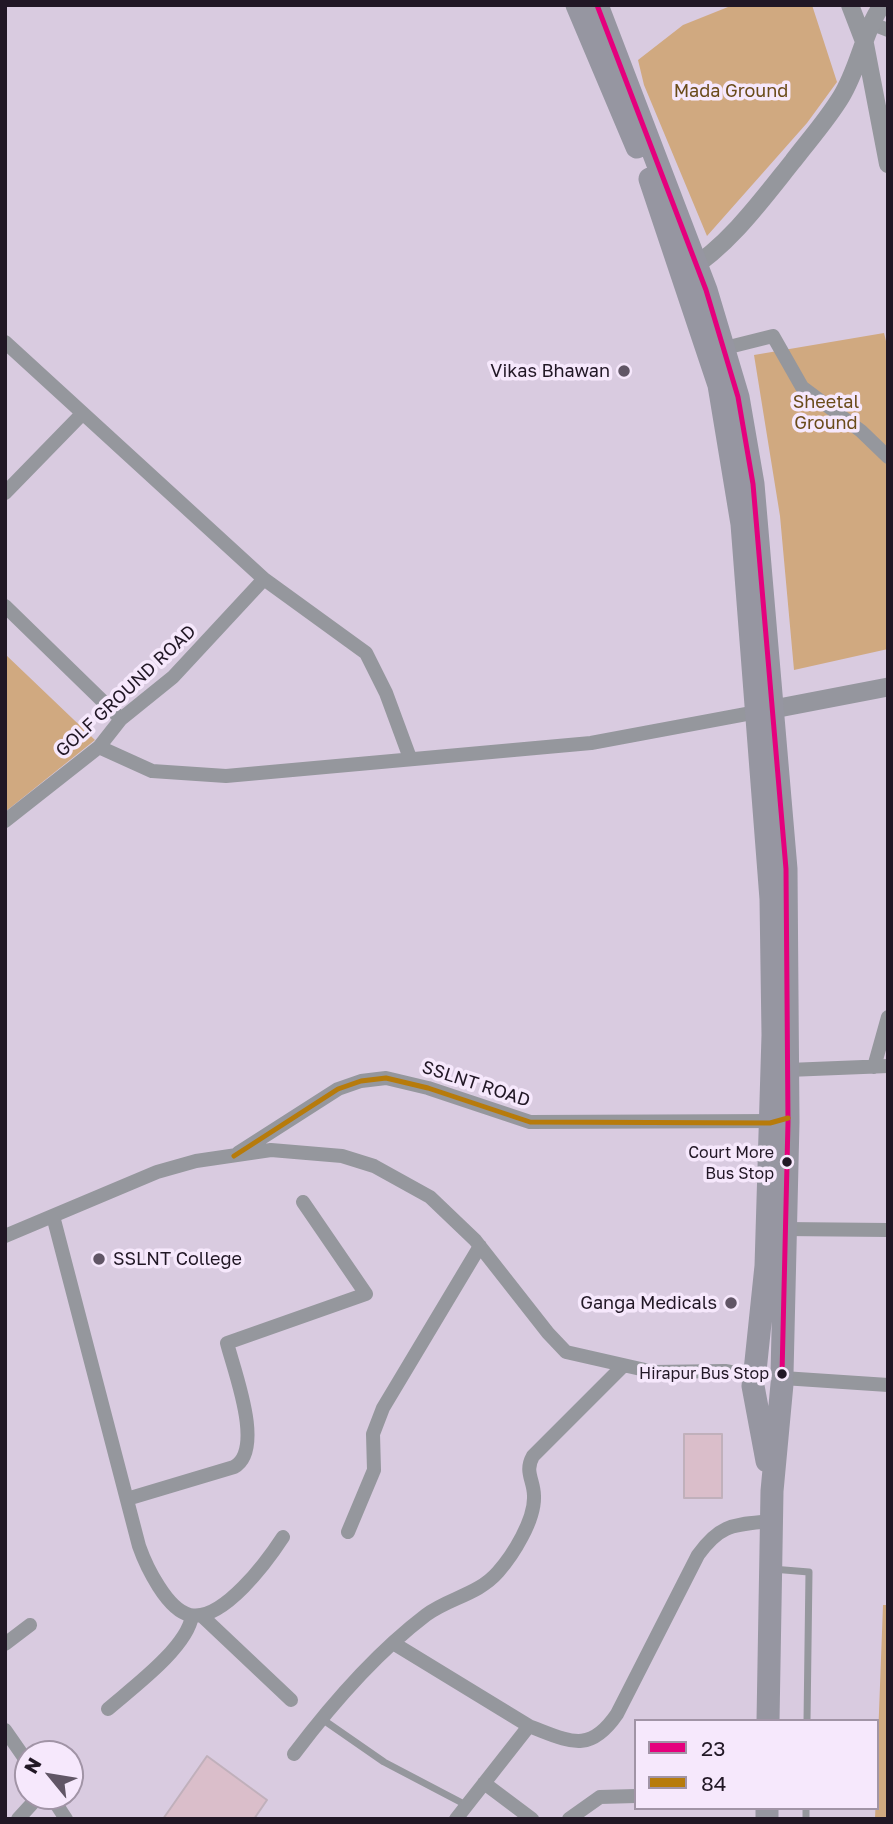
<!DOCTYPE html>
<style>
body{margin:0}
#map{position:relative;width:893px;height:1824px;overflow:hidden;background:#d9cbe0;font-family:"Golos Text",sans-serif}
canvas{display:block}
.frame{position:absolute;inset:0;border:7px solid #211725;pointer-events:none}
.legend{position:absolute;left:634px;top:1719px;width:245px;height:91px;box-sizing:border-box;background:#f6e8fc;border:2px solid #a194a6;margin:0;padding:9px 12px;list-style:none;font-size:21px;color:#211725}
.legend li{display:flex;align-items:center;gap:14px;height:35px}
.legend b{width:35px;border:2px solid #a194a6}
.north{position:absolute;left:14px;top:1740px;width:70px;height:70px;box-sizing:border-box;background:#f6e8fc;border:2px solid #a194a6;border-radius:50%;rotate:300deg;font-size:19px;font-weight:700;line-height:28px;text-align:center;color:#211725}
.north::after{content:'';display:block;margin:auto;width:24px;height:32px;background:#615666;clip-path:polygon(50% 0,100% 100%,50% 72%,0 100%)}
</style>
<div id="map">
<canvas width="893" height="1824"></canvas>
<div class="frame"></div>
<ul class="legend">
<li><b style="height:9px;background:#e5007d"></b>23</li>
<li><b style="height:9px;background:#b77b0b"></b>84</li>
</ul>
<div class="north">N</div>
</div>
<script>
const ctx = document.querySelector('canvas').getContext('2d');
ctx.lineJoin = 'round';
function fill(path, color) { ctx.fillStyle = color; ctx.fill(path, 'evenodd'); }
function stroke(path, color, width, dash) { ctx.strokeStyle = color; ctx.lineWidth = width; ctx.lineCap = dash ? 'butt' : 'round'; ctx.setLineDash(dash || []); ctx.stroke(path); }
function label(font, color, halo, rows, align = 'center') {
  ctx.font = font + ' "Golos Text",sans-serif'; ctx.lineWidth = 7; ctx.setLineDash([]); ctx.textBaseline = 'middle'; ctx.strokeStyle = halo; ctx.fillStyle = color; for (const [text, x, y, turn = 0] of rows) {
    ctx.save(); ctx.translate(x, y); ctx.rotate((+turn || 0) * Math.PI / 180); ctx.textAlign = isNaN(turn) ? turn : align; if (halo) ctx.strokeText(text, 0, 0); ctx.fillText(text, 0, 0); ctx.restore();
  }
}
const green = new Path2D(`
 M733,5H812L837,82L807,123L707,236L644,85L638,60L683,25Z
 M884,333L888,349V649L794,670L780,516L754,355Z
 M5,654L95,740L5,812Z
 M883,1605H888V1819H875Z`);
const building = new Path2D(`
 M684,1434H722V1498H684Z
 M207,1756L267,1800L254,1819H163Z`);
const service = new Path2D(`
 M772,1569L809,1572L807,1721
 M322,1719L384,1762L466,1805
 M806,1819V1808`);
const minor = new Path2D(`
 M870,23L888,30
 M5,342L264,579L366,653L386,693L410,758
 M725,348L773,336L802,387L861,431L888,457
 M5,493L82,414
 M5,606L121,719
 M99,747L152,771L226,776L591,743L757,712
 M5,821L99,747L121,719L173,677L264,579
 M874,1067L888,1017
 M788,1070L888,1066
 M238,1153L338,1089L361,1081L386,1078L428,1088L530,1122L778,1121
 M53,1216L139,1546C146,1566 167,1610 190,1615C223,1622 268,1560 283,1537
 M784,1229L888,1230
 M5,1236L157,1172L196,1161L271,1150L342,1156L374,1166L430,1197L475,1240L548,1333L566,1352L654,1372L725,1371L753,1376
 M783,1378L888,1385
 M127,1499L234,1467C265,1450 234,1371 227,1343L366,1294L303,1202
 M348,1532L374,1470L373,1434L383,1408L480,1246
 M201,1615L291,1700
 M393,1643L529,1726
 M5,1644L30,1625
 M108,1709C132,1688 187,1648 192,1616
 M5,1730L28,1763
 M294,1754C331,1705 376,1653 426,1615C448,1598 478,1595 498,1572C513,1555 535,1520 534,1496C534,1480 524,1472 533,1456L623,1366
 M484,1783L532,1819
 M51,1796L66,1819
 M18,1819L39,1796
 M456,1819L529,1726C569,1741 589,1755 617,1714L698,1555C721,1523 734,1525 772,1521
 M569,1819L600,1797L636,1796`);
const tertiary = new Path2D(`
 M850,5L865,44L888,164
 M686,272C730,244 761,201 793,161C809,140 827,120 841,97C859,68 863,33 882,5`);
const secondary = new Path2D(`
 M758,712L888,687`);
const trunk = new Path2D(`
 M577,5L637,147
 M597,5L706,290L738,397L753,484L786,869L788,1122L782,1374
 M650,179L719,385L742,524L771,899L773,1035L766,1266L755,1371
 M753,1386L767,1461
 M768,1721L772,1491L782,1384
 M767,1819V1808`);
const bus1 = new Path2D(`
 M597,5L706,290L738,397L753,484L786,869L788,1122L782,1374`);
const bus2 = new Path2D(`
 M234,1156L338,1089L361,1081L386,1078L428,1088L530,1122L770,1123L788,1118`);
const markers = [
 [624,371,7,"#615666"],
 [787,1162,6,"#211725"],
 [99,1259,7,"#615666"],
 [731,1303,7,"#615666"],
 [782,1374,6,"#211725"]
];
const busNames = [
 ["Court More",774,1153],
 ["Bus Stop",774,1174],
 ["Hirapur Bus Stop",769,1374]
];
const parkNames = [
 ["Mada Ground",731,91],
 ["Sheetal",826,402],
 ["Ground",826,423]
];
const poiNames = [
 ["Vikas Bhawan",610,371],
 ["SSLNT College",113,1259,"left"],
 ["Ganga Medicals",717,1303]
];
const streetNames = [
 ["GOLF GROUND ROAD",126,691,-43],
 ["SSLNT ROAD",476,1084,18]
];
fill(green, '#d0a980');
fill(building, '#dabeca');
stroke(building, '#c0b0bb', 2);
stroke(service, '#95979d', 7);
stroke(minor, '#95979d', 14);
stroke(tertiary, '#95979d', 18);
stroke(secondary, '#95969e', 19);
stroke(trunk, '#9696a1', 23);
stroke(bus1, '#e5007d', 5);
stroke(bus2, '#b77b0b', 5);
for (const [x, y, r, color] of markers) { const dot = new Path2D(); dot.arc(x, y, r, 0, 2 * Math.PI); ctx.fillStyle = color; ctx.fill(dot); stroke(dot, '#f6e8fc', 2.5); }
label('16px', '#211725', '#f6e8fc', busNames, 'right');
label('18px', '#6a4b1a', '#f6e8fc', parkNames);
label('18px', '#211725', '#f6e8fc', poiNames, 'right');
label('18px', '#211725', '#f6e8fc', streetNames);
</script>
